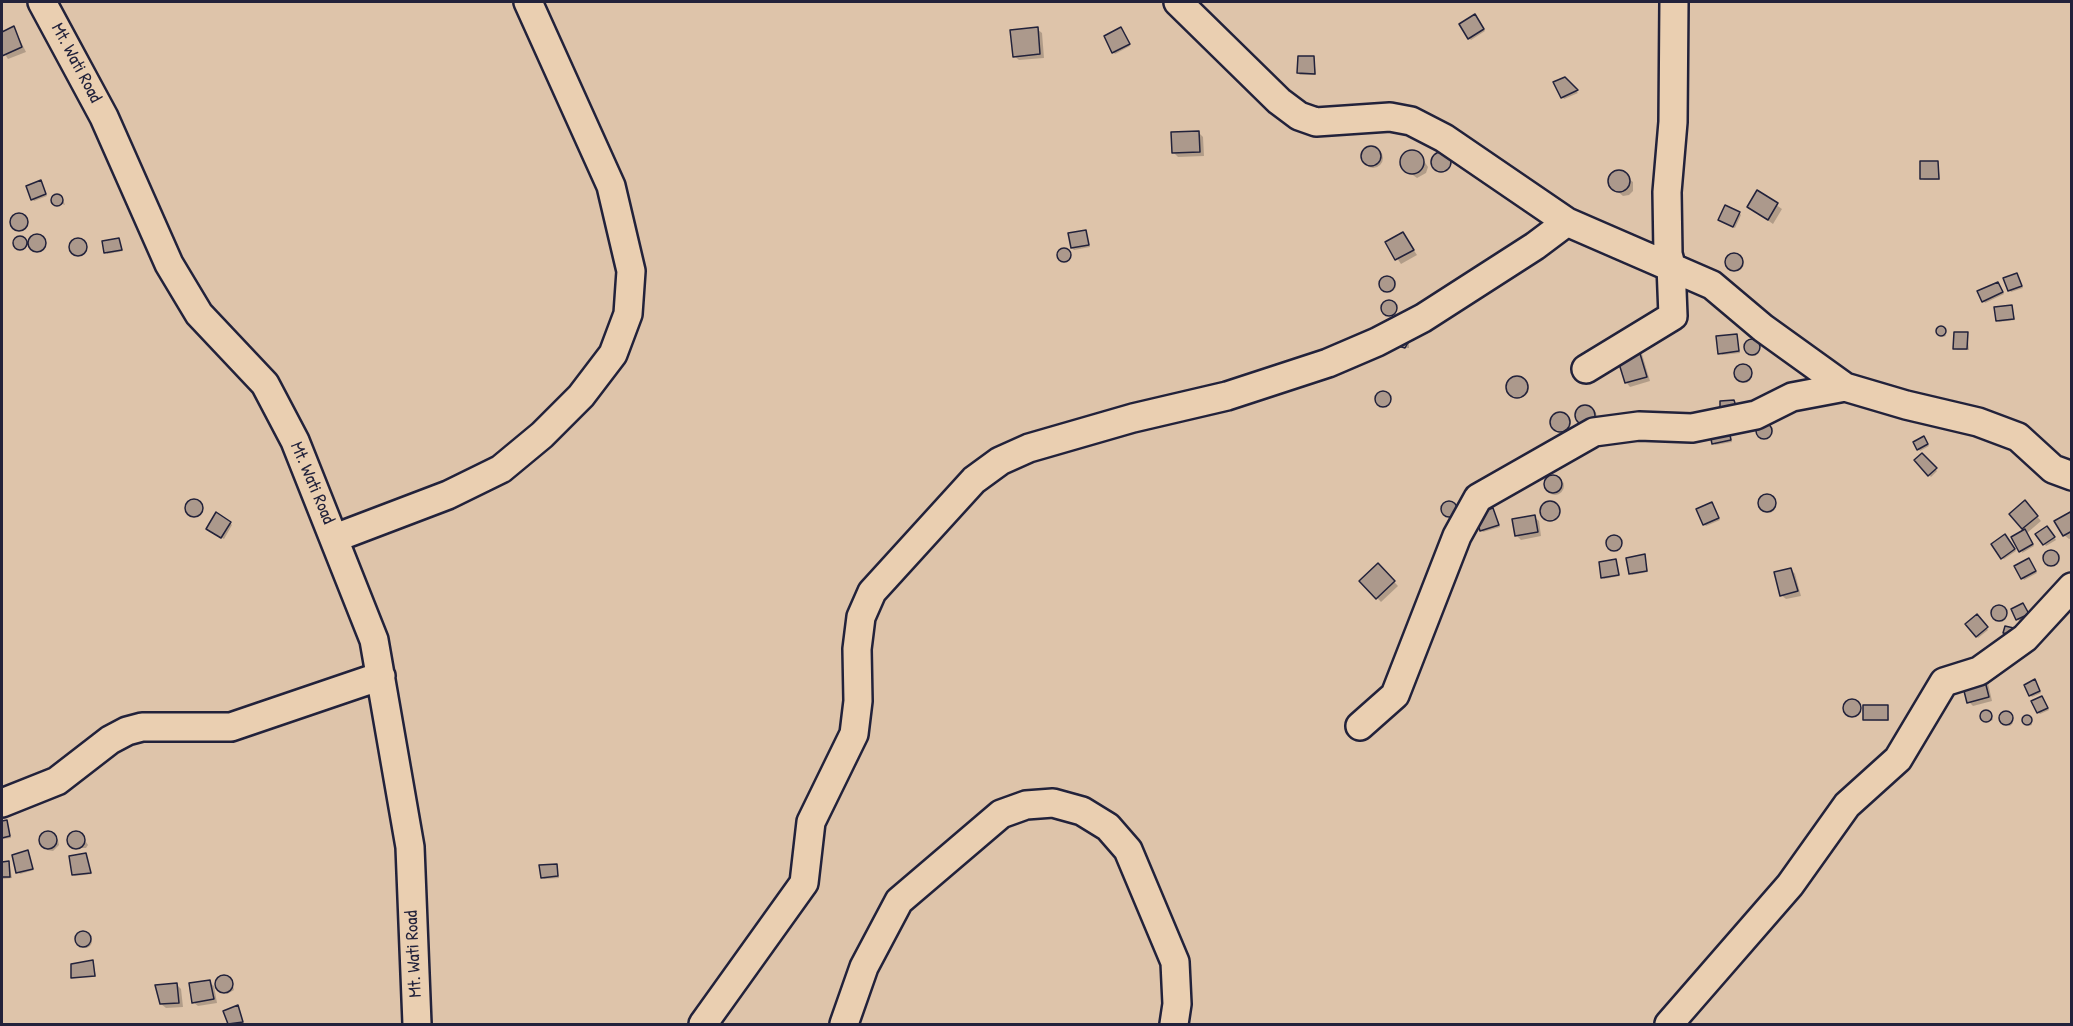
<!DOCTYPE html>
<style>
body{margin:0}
#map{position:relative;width:2073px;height:1026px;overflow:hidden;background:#dec4aa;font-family:"Patrick Hand",sans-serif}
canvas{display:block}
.frame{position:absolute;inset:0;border:3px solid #22223b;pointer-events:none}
</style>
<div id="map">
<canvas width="2073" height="1026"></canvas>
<div class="frame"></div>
</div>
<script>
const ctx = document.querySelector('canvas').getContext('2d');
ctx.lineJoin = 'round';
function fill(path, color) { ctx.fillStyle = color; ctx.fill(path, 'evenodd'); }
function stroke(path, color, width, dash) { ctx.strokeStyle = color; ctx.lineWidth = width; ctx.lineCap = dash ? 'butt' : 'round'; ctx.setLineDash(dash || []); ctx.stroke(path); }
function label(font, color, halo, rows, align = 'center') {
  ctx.font = font + ' "Patrick Hand",sans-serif'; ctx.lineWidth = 4.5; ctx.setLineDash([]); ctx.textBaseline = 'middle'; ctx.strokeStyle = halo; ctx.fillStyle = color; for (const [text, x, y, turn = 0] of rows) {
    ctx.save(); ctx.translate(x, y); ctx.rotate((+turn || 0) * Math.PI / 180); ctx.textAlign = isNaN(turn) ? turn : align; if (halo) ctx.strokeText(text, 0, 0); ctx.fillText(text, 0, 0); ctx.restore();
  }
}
const shadow = new Path2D(`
 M1476,17L1485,31L1471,40L1469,38Z
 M14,28L26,52L8,59L2,50V33Z
 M1037,29L1042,33L1044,58L1019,60L1014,56Z
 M1123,31L1130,46L1115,54L1113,52Z
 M1314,58L1316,75H1300L1298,73Z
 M1564,79L1578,93L1564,99L1555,83Z
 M1199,133L1203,137L1204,156L1178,157L1174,153Z
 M1363 158a10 10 0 1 1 20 0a10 10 0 1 1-20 0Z
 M1411,151L1418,152L1428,167L1426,173L1417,178L1406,170L1401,160L1405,154Z
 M1433 163a9 9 0 1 1 18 0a9 9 0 1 1-18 0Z
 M1938,162L1940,180H1924L1922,178Z
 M1620,172L1633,182V191L1629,195L1623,196L1610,185V179L1613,173Z
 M41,182L47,196L34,201L32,199Z
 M1758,192L1782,209L1773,224L1749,207Z
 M55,196L63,200L65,205L54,201Z
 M1739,213L1741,215L1735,228L1722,221Z
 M12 223a8 8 0 1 1 16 0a8 8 0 1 1-16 0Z
 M1086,232L1090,247L1074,250L1072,248Z
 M1403,234L1417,255L1401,264L1387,243Z
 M30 244a8 8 0 1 1 16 0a8 8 0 1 1-16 0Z
 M15 244a6 6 0 1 1 12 0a6 6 0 1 1-12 0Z
 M71 248a8 8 0 1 1 16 0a8 8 0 1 1-16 0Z
 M119,240L123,251L107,254L106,252Z
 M1059.5 256a5.5 5.5 0 1 1 11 0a5.5 5.5 0 1 1-11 0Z
 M1728 263a8 8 0 1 1 16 0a8 8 0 1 1-16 0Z
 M2018,276L2023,288L2011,292L2009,290Z
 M1382 285a7 7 0 1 1 14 0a7 7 0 1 1-14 0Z
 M1999,285L2004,294L1985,303L1979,292Z
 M1383 309a7 7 0 1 1 14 0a7 7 0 1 1-14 0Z
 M2012,306L2015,320L1999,322L1997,320Z
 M1942,329L1946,336L1942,337L1938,331Z
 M1967,334L1969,350H1957L1955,348Z
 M1736,335L1740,353L1722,355L1720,353Z
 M1409,339V348H1401L1396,343Z
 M1746 349a7 7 0 1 1 14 0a7 7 0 1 1-14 0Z
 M1638,349L1642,354L1650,381L1630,387L1626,382Z
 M1736 375a8 8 0 1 1 16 0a8 8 0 1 1-16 0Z
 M1509 388a10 10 0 1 1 20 0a10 10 0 1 1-20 0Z
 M1377 400a7 7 0 1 1 14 0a7 7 0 1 1-14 0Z
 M1577 417a10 10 0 1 1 20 0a10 10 0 1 1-20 0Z
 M1551 423a10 10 0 1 1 20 0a10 10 0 1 1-20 0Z
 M1757 431a8 8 0 1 1 16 0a8 8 0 1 1-16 0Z
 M1729,429L1732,442L1715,445L1714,443Z
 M1925,440L1929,446L1920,451L1919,449Z
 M1922,455L1937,471L1931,477L1916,461Z
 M1546 486a9 9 0 1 1 18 0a9 9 0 1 1-18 0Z
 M1760 505a8 8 0 1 1 16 0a8 8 0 1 1-16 0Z
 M187 509a8 8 0 1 1 16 0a8 8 0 1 1-16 0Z
 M1542 512a9 9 0 1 1 18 0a9 9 0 1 1-18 0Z
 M1448,503L1458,509L1455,519H1451L1444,508Z
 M1712,504L1720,520L1706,526L1704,524Z
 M2029,507L2041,521L2027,533L2034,546L2022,553L2026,531L2011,514Z
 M1493,509L1500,527L1483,532L1481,530Z
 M2072,512V538L2069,539L2064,535Z
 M1534,517L1539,521L1541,536L1521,540L1516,535Z
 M230,523L232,525L224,539L209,530Z
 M2048,529L2056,540L2046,546L2037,534Z
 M1608 544a7 7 0 1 1 14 0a7 7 0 1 1-14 0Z
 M2007,538L2016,551L2004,559L2002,558Z
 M2046 559a7 7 0 1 1 14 0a7 7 0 1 1-14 0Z
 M1644,556L1648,572L1632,575L1631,574Z
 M1616,561L1620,576L1604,579L1602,577Z
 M2030,562L2037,573L2024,580L2016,567Z
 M1378,565L1398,586L1381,602L1361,581Z
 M1791,569L1795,574L1801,596L1786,599L1781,595Z
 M2023,604L2030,616L2019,621L2013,610Z
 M1993 615a7 7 0 1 1 14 0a7 7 0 1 1-14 0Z
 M1977,616L1988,630L1978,638L1967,624Z
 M1983,679L1988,683L1992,701L1973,706L1969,702Z
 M2036,683L2041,693L2032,697L2030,695Z
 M2042,698L2049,710L2040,714L2038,712Z
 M1846 709a7 7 0 1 1 14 0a7 7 0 1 1-14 0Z
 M1887,706L1889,721L1865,720Z
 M1987,712L1993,720L1986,723L1982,714Z
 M2008,714L2013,723L2010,726L2001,719Z
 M2030,718L2032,725L2028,726L2025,719Z
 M7,821L11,838L2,839V822Z
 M46,832L58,840L59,845L53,851L47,850L40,839L41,835Z
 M75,832L82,836L88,845L86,848H74L68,839L69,834Z
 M27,852L34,870L20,874L18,872Z
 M85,855L92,874L75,876L73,875Z
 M9,862L12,878L2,879V863Z
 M556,865L559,878L544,879L542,877Z
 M78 941a7 7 0 1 1 14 0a7 7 0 1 1-14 0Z
 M93,961L96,977H73Z
 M225,975L231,980L234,990L227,994L217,987Z
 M209,982L214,986L217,1003L198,1006L193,1002Z
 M177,985L181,989L183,1007L166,1008L161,1004Z
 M238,1007L244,1024H229L225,1012Z`);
const building = new Path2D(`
 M1475,14L1484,29L1468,39L1459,24Z
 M14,26L22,47L2,56V32Z
 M1038,27L1040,54L1013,57L1010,30Z
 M1121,27L1130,44L1112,53L1104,36Z
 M1298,56H1314L1315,74L1297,73Z
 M1565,77L1578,90L1561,98L1553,82Z
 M1199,131L1200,152L1172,153L1171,132Z
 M1361 156a10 10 0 1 1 20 0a10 10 0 1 1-20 0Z
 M1400 162a12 12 0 1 1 24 0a12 12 0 1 1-24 0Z
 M1431 162a10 10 0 1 1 20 0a10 10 0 1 1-20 0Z
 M1920,161H1938L1939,179H1920Z
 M1608 181a11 11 0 1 1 22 0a11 11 0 1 1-22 0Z
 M41,180L46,194L31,200L26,186Z
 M1757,190L1778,203L1768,220L1747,207Z
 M51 200a6 6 0 1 1 12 0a6 6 0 1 1-12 0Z
 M1725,205L1740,212L1733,227L1718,220Z
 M10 222a9 9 0 1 1 18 0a9 9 0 1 1-18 0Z
 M1086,230L1089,245L1071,248L1068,233Z
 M1403,232L1414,250L1395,260L1385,242Z
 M28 243a9 9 0 1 1 18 0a9 9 0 1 1-18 0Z
 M13 243a7 7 0 1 1 14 0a7 7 0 1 1-14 0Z
 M69 247a9 9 0 1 1 18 0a9 9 0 1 1-18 0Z
 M119,238L122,250L104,253L102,241Z
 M1057 255a7 7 0 1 1 14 0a7 7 0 1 1-14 0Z
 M1725 262a9 9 0 1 1 18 0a9 9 0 1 1-18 0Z
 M2017,273L2022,286L2008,291L2003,278Z
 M1379 284a8 8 0 1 1 16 0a8 8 0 1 1-16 0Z
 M1998,282L2003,292L1982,302L1977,291Z
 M1381 308a8 8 0 1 1 16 0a8 8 0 1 1-16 0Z
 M2012,305L2014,319L1996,321L1994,307Z
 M1936 331a5 5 0 1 1 10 0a5 5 0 1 1-10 0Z
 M1954,332H1968L1967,349H1953Z
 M1737,334L1739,351L1718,354L1716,336Z
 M1744 347a8 8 0 1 1 16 0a8 8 0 1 1-16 0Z
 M1410,339L1405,348L1395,345Z
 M1638,347L1647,377L1625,383L1616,354Z
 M1734 373a9 9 0 1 1 18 0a9 9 0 1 1-18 0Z
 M1506 387a11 11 0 1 1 22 0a11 11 0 1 1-22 0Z
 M1375 399a8 8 0 1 1 16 0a8 8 0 1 1-16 0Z
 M1734,400L1739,416L1720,417V401Z
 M1575 415a10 10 0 1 1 20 0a10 10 0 1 1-20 0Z
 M1550 422a10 10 0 1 1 20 0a10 10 0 1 1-20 0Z
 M1756 431a8 8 0 1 1 16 0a8 8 0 1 1-16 0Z
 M1728,425L1731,440L1712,444L1709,429Z
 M1924,436L1928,444L1917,450L1913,442Z
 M1922,453L1937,468L1928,476L1914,460Z
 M1544 484a9 9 0 1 1 18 0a9 9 0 1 1-18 0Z
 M1758 503a9 9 0 1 1 18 0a9 9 0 1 1-18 0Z
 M185 508a9 9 0 1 1 18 0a9 9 0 1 1-18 0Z
 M2025,500L2038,516L2022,529L2009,514Z
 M1540 511a10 10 0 1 1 20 0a10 10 0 1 1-20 0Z
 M1441 509a8 8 0 1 1 16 0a8 8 0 1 1-16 0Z
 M1712,502L1719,518L1703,525L1696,509Z
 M1493,508L1499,525L1480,531L1475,514Z
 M2072,511V531L2063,536L2054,521Z
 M216,512L231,522L221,538L206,529Z
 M1535,515L1538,532L1515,536L1512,519Z
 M2047,526L2055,537L2043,545L2035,534Z
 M2025,529L2033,544L2019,552L2011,537Z
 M2005,534L2015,549L2001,559L1991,544Z
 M1606 543a8 8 0 1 1 16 0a8 8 0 1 1-16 0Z
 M2043 558a8 8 0 1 1 16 0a8 8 0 1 1-16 0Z
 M1645,554L1647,571L1629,574L1626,558Z
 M2029,558L2036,571L2021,579L2014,566Z
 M1616,559L1619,575L1601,578L1599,562Z
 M1378,563L1395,581L1376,599L1359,581Z
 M1791,568L1798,591L1780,596L1774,572Z
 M2023,603L2029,614L2016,620L2011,609Z
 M1991 613a8 8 0 1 1 16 0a8 8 0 1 1-16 0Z
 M1977,614L1988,627L1976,637L1965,624Z
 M2005,626L2018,629L2016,636L2003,633Z
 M1984,677L1989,697L1967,703L1962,683Z
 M2035,679L2040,691L2029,696L2024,685Z
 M2042,696L2048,708L2037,713L2031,701Z
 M1843 708a9 9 0 1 1 18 0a9 9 0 1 1-18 0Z
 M1863,705H1888V720H1863Z
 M1980 716a6 6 0 1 1 12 0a6 6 0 1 1-12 0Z
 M1999 718a7 7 0 1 1 14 0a7 7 0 1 1-14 0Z
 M2022 720a5 5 0 1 1 10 0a5 5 0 1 1-10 0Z
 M7,820L10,836L2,838V821Z
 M39 840a9 9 0 1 1 18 0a9 9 0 1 1-18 0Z
 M67 840a9 9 0 1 1 18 0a9 9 0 1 1-18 0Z
 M28,850L33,869L16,873L12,855Z
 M86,853L91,873L72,875L69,856Z
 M9,861L10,877H2V862Z
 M557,864L558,876L541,878L539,865Z
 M75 939a8 8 0 1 1 16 0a8 8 0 1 1-16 0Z
 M93,960L95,976L71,978V964Z
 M215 984a9 9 0 1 1 18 0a9 9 0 1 1-18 0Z
 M210,980L214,999L192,1003L189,983Z
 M177,983L179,1003L160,1004L155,985Z
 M238,1005L243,1022L228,1024L223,1011Z`);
const minor = new Path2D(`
 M42,2L104,117L169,264L199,314L265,384L295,441L374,640L410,847L417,1024
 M1178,2L1279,101L1299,116L1316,122L1390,117L1411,121L1444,138L1567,222L1712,285L1763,328L1845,387L1906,405L1978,422L2018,437L2053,469L2072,476
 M1586,369L1673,316L1671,265L1668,254L1667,192L1673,122L1674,2
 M335,538L448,495L501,469L542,435L581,396L613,354L628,314L631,271L611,186L528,2
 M1360,726L1395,695L1457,536L1478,498L1594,432L1639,426L1692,428L1756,415L1792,397L1845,387
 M2,803L57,781L110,740L127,731L142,727H231L381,676
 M703,1024L804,883L811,822L854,734L858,701L857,649L861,617L872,592L974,480L1000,461L1029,448L1133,418L1227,396L1328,363L1377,342L1423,318L1535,246L1567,222
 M844,1024L864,967L899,901L1001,814L1026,805L1053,803L1082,811L1108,827L1128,850L1175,962L1177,1004L1174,1024
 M1669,1024L1790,885L1847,805L1898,759L1944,682L1979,671L2025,638L2072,587`);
const streetNames = [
 ["Mt. Wati Road",76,63,62],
 ["Mt. Wati Road",312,483,67],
 ["Mt. Wati Road",414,954,-93]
];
fill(shadow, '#0003');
fill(building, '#ac998c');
stroke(building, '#22223b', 1.5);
stroke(minor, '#22223b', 32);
stroke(minor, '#eacfb1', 27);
label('18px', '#22223b', '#eacfb1', streetNames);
</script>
